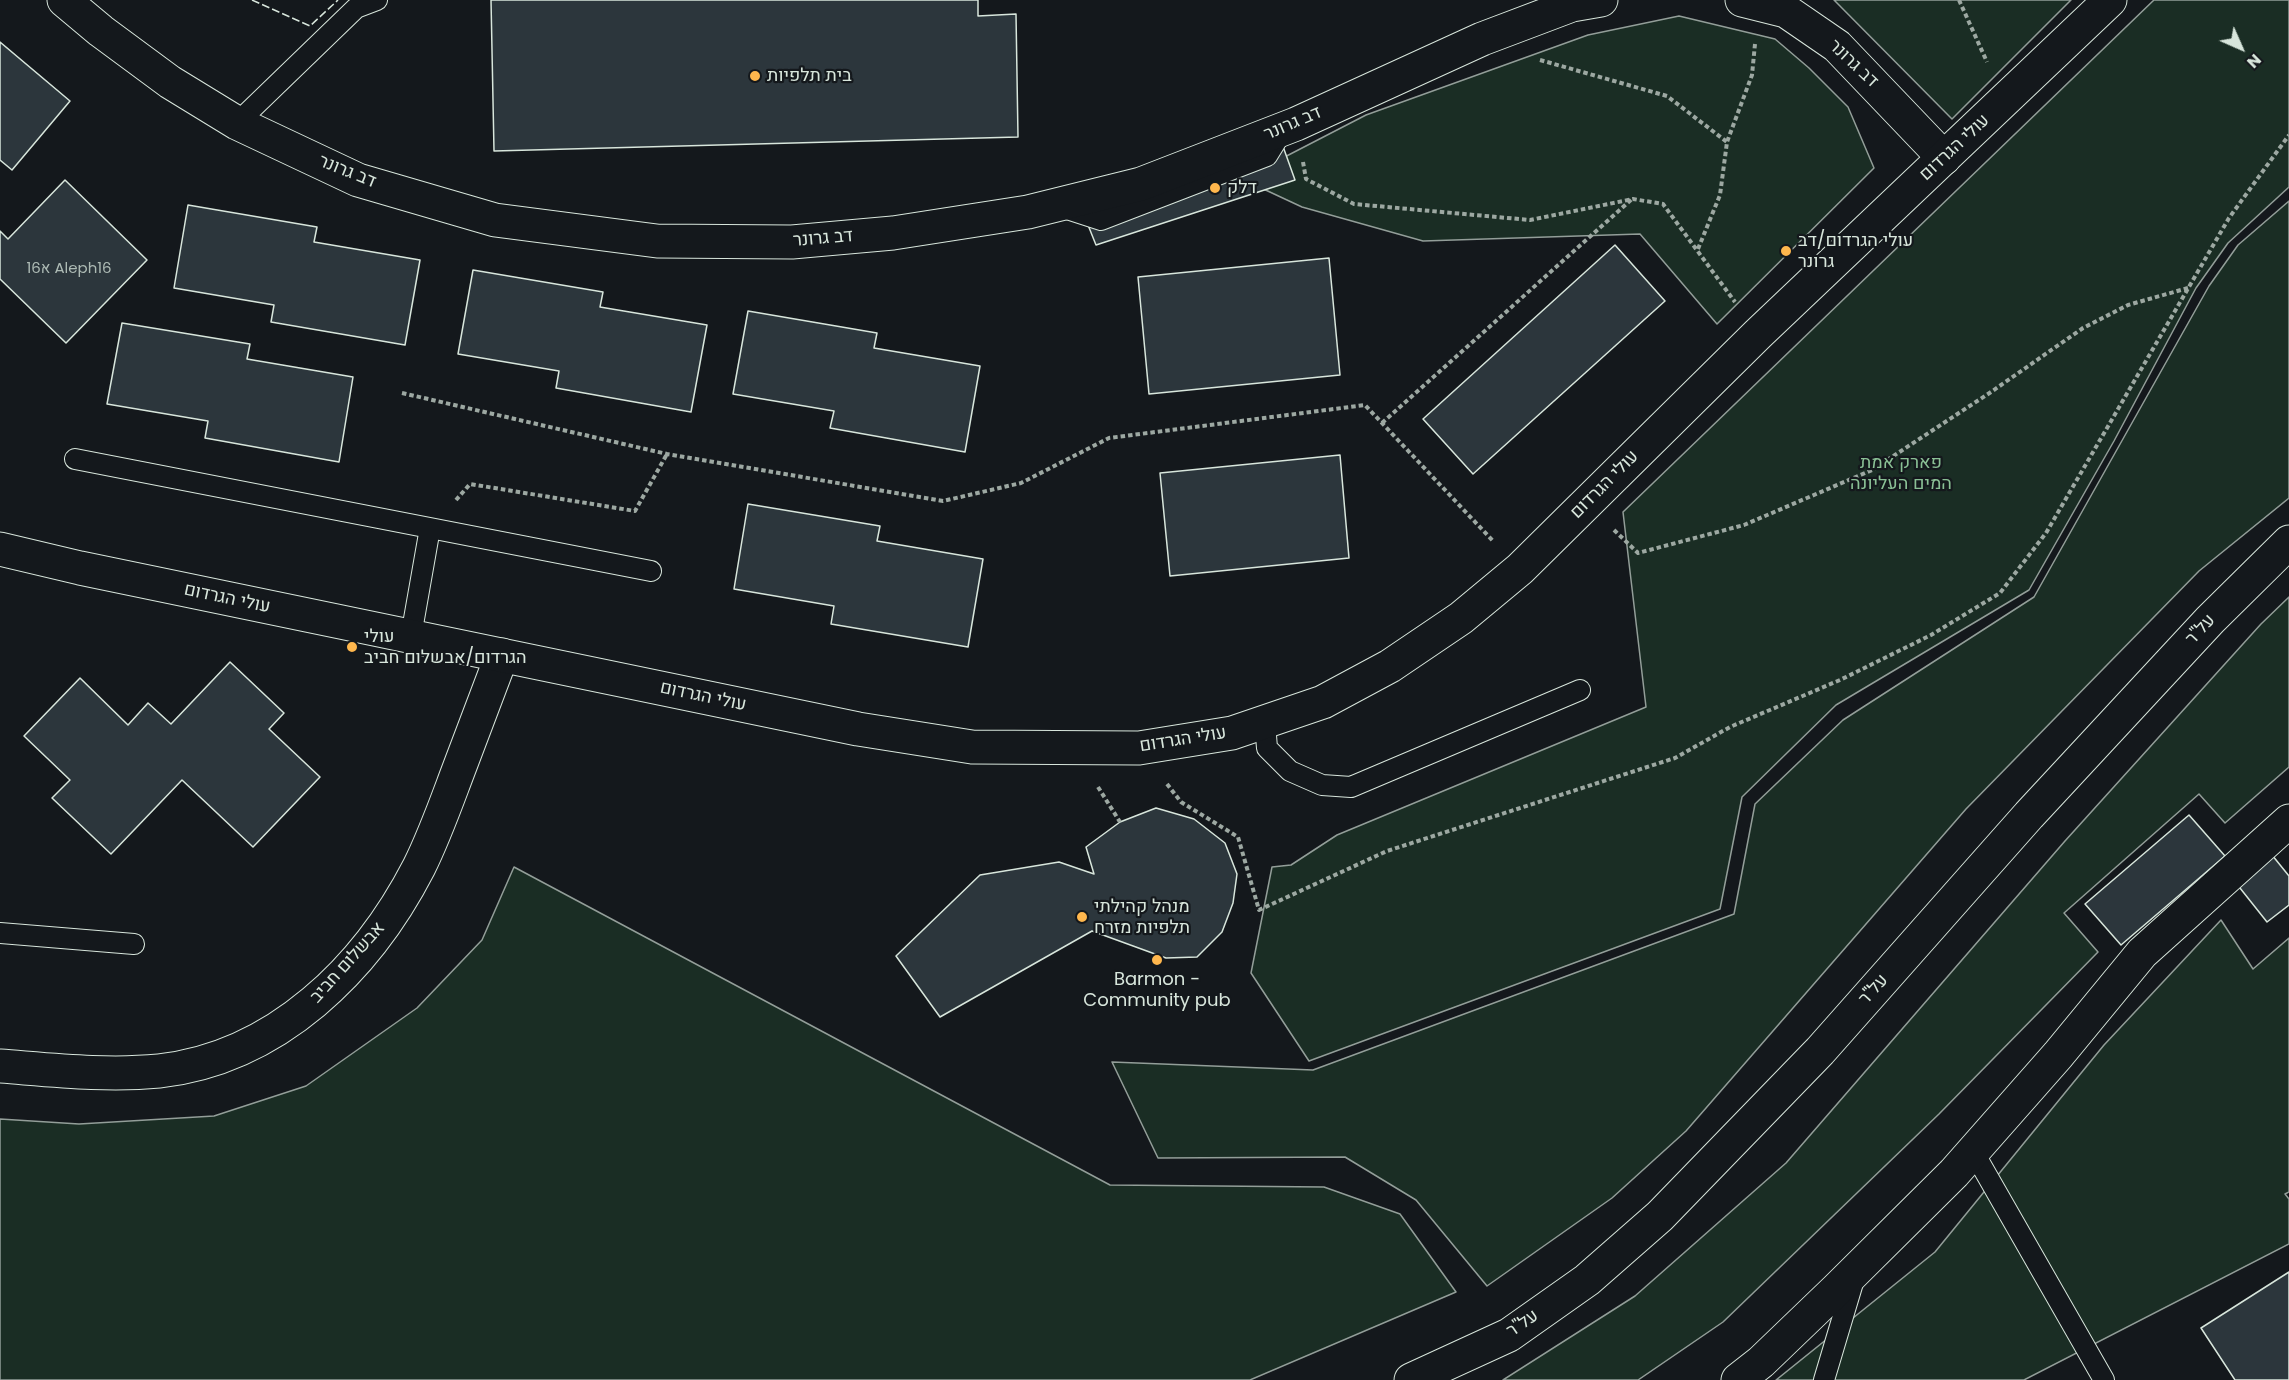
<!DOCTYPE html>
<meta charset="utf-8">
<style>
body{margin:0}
#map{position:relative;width:2289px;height:1380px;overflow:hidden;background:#14181c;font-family:Poppins,sans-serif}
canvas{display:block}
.north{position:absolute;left:2211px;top:18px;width:60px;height:60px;-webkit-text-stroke:4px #14181c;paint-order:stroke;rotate:135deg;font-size:16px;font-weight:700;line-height:24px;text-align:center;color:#d8e6dc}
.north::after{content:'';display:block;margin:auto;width:21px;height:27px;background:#d8e6dc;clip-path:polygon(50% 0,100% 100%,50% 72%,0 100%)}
</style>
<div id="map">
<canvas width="2289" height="1380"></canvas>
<div class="north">N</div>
</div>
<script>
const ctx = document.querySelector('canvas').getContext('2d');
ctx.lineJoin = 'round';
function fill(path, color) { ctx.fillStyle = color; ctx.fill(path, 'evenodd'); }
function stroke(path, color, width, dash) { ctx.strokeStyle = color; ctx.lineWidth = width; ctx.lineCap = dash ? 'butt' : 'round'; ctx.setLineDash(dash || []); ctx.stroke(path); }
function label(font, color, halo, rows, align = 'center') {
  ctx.font = font + ' Poppins,Heebo,sans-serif'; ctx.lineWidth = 4.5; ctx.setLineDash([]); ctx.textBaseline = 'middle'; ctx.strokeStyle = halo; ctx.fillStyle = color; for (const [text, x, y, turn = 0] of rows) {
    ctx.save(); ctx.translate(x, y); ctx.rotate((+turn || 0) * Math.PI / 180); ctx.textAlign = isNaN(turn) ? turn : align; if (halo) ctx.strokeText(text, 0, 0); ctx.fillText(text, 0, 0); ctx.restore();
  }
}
const green = new Path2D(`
 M1834,0H2071L1952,119Z
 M2154,0H2289V187L2228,243L2196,288L2114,441L2029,590L1836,705L1742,797L1720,909L1309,1061L1251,973L1272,867L1291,865L1337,835L1646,707L1623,512Z
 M1679,16L1775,39L1809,68L1848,107L1874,168L1717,324L1640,234L1423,241L1302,207L1242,179L1366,115L1588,35Z
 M2289,201V498L2199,571L1966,809L1686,1131L1612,1198L1487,1286L1416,1200L1345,1157L1158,1158L1112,1062L1313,1070L1734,914L1755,804L1843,720L2034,597L2209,286L2238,245Z
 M2289,597V767L2225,823L2199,794L2064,913L2098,952L1939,1114L1723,1322L1638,1380H1503L1635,1296L1786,1163L2065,841L2261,624Z
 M514,867L1110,1185L1324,1187L1400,1214L1456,1292L1250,1380H0V1119L79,1124L214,1116L306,1086L417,1008L482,940Z
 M2221,920L2253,969L2289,938V1192L2285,1194L2289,1199V1244L2024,1380H1776L1935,1252L2104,1045Z`);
const building = new Path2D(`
 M491,0H978V16L1016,14L1018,137L494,151Z
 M0,42L70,101L12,170L0,160Z
 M1280,138L1295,180L1096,245L1082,210Z
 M65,180L147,260L66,343L0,279V231L8,239Z
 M188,205L317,227L314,242L420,260L405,345L271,322L274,305L174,288Z
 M1615,245L1665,301L1473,474L1423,419Z
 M1329,258L1340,375L1149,394L1138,277Z
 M473,270L603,292L600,307L707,325L691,412L556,388L559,371L458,354Z
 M748,311L877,333L874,348L980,366L965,452L830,428L834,411L733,394Z
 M122,323L250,344L247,359L353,377L339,462L205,438L208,421L107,404Z
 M1340,455L1349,558L1170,576L1160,473Z
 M748,504L880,526L877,541L983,559L968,647L831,624L834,606L734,589Z
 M230,662L284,713L269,729L320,777L253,847L182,780L111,854L52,798L70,780L24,736L80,678L128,725L148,703L171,724Z
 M1156,808L1194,819L1225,843L1237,874L1233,903L1222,932L1197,957L1166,958L1092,931L940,1017L896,956L980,875L1059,862L1094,874L1086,847L1120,822Z
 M2189,815L2225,856L2121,945L2085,904Z
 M2272,855L2289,876V905L2267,922L2236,883Z
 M2289,1272V1380H2235L2201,1328Z`);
const path = new Path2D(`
 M1959,0L1987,62
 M1540,60L1667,96L1727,142
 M1303,162L1306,179L1354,204L1530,220L1633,199L1663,204L1735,302
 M1698,249L1720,195L1727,142L1752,75L1755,44
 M402,393L667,454L943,501L1021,483L1109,438L1365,405L1493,541
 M1382,423L1632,199
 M456,500L470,484L635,511L667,454
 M1614,530L1638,553L1744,525L1872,470L1991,392L2083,328L2128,305L2188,288
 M1167,784L1181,802L1238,837L1259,910L1387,851L1675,758L1730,727L1840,680L1931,635L2000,593L2046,533L2229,218L2289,135
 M1098,787L1120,822`);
const lane = new Path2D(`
 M237,123L356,8L377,0
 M1061,207L1101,220L1267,156L1283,130
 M75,459L651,571
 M411,636L430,528
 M1265,723L1267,748L1290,771L1322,785L1351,787L1580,690
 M0,933L134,944
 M1973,1151L2104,1380
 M1824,1380L1855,1276`);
const street = new Path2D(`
 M64,0L101,31L170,82L237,123L358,180L495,220L657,241L792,242L893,233L1028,212L1141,184L1296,124L1482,39L1572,5L1601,0
 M1742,0L1786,11L1837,46L1944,158
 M0,1066C53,1070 106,1076 159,1071C277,1058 367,968 419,867C434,837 445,806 457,774C472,735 487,695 502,655
 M1738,1380L1761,1362L1837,1289L1954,1173L2058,1055L2142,953L2289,821`);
const secondary = new Path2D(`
 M0,549L80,568L858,729L972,747L1139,748L1232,733L1323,702L1390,666L1461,618L1520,569L1758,334L2110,0
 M1411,1380L1509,1335L1587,1280L1660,1216L1820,1051L2029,815L2210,620L2289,542`);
const fence = new Path2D(`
 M252,0L310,26L338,0`);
const markers = [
 [755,76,6,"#ffb74d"],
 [1215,188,6,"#ffb74d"],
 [1786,251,6,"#ffb74d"],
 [352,647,6,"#ffb74d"],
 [1082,917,6,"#ffb74d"],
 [1157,960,6,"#ffb74d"]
];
const numberNames = [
 ["16א Aleph16",69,269]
];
const streetNames = [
 ["דב גרונר",1853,64,43],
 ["דב גרונר",1293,124,-23],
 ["עולי הגרדום",1955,148,-43],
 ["דב גרונר",347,172,22],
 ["דב גרונר",823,239,-5],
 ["עולי הגרדום",1605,485,-45],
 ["עולי הגרדום",227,599,12],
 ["על\"ר",2201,630,-47],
 ["עולי הגרדום",703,697,12],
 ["עולי הגרדום",1183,740,-9],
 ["אבשלום חביב",348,963,-48],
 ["על\"ר",1874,990,-48],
 ["על\"ר",1523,1324,-34]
];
const poiNames = [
 ["בית תלפיות",767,76],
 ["דלק",1227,188],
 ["עולי הגרדום/דב",1798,241],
 ["גרונר",1798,262],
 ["עולי",364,637],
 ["הגרדום/אבשלום חביב",364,658],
 ["מנהל קהילתי",1094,907],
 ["תלפיות מזרח",1094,928],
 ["Barmon -",1157,980,"center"],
 ["Community pub",1157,1001,"center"]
];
const parkNames = [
 ["פארק אמת",1901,463],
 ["המים העליונה",1901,484]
];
fill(green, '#1a2d24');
stroke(green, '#939e99', 1.5);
fill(building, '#2c363c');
stroke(building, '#d8e6dc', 1.5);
stroke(lane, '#d8e6dc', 22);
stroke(street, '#d8e6dc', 35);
stroke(secondary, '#d8e6dc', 35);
stroke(path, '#9da8a2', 4, [4.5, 3]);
stroke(lane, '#14181c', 20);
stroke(street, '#14181c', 33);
stroke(secondary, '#14181c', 33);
stroke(fence, '#d8e6dc', 1.5, [8, 3]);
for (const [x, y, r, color] of markers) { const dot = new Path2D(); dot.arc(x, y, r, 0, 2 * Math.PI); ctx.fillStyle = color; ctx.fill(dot); stroke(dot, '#14181c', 2); }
label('15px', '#adbab4', null, numberNames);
label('18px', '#d8e6dc', '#14181c', streetNames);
label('18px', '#d8e6dc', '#14181c', poiNames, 'left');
label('18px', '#8ac095', '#14181c', parkNames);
</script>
